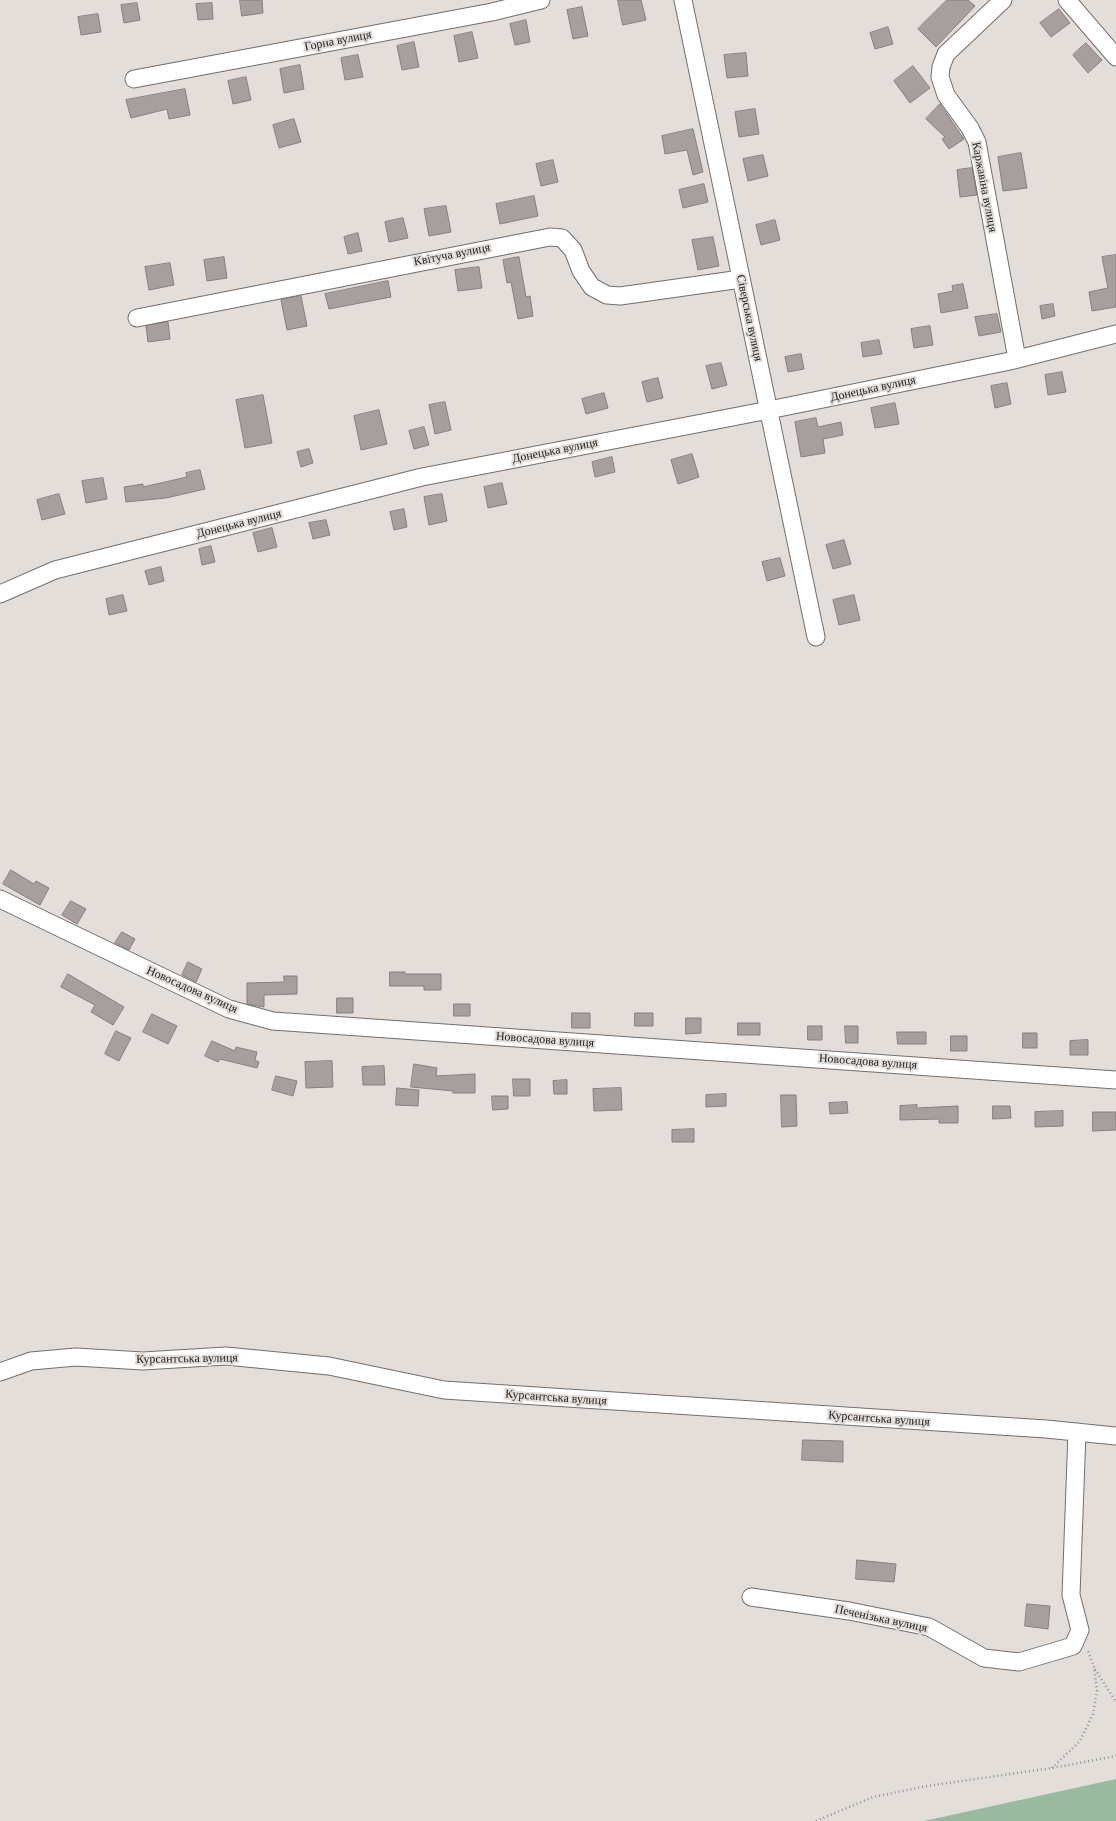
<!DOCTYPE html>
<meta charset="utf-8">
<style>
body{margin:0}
canvas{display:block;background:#e4deda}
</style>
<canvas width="1116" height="1821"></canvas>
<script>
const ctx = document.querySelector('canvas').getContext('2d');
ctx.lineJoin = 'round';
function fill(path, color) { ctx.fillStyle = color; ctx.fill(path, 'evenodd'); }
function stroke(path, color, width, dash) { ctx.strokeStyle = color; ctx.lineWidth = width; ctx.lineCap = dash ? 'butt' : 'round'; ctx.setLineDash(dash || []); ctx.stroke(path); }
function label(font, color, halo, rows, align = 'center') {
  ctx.font = font + ' Georgia,serif'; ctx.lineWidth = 4; ctx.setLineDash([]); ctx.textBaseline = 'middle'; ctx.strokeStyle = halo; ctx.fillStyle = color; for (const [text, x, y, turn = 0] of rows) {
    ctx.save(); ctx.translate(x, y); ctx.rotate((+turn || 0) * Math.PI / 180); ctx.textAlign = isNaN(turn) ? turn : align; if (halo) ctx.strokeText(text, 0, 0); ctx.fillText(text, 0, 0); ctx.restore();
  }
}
const green = new Path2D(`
 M1116,1779V1821H924Z`);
const building = new Path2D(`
 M240,0H262L263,13L242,16Z
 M618,0H641L646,20L623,25Z
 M947,0H968L975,6L936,47L918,29Z
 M137,3L140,20L124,23L121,5Z
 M212,3L213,19L198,20L196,4Z
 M582,7L588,36L573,39L567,10Z
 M1059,9L1070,23L1051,37L1040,23Z
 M98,14L101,32L81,35L78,17Z
 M526,20L530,42L515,45L510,24Z
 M888,27L893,44L875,49L870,33Z
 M472,32L478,58L459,62L454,36Z
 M414,42L419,67L402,70L397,46Z
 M1086,43L1102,60L1088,73L1073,55Z
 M746,53L748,76L727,78L724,55Z
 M358,55L363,77L345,80L341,58Z
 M300,65L304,89L284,93L280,69Z
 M913,66L930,88L910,103L894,81Z
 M246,77L251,100L233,104L228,81Z
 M185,89L190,115L169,119L167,109L131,118L126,100Z
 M940,104L964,139L949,149L942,139L945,137L926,119Z
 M755,109L759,134L739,137L735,112Z
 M294,119L301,142L279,148L273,125Z
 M693,129L703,172L693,175L687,150L665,154L662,136Z
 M1021,153L1027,188L1003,191L998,157Z
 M763,155L768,176L748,181L743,159Z
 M553,160L558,182L541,186L536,164Z
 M972,168L977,195L960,197L957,170Z
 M704,184L708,202L683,208L679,190Z
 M534,196L538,216L500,224L496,204Z
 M446,206L451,232L429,236L424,209Z
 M403,218L408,238L389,242L385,222Z
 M775,220L780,240L761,245L756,225Z
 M358,233L362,251L348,254L344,237Z
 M713,237L719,266L698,270L692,240Z
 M1116,255V307L1092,311L1089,292L1108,288L1102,257Z
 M224,257L227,278L207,281L204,260Z
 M519,257L526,297L530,296L533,316L518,319L511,282L507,283L503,260Z
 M170,263L174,285L149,290L145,267Z
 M479,267L482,288L458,291L455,270Z
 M388,281L391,297L329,309L325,294Z
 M963,284L968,308L941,313L938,294L953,291L952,286Z
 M301,296L307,326L287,330L281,300Z
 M1053,304L1055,316L1042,319L1040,306Z
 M997,314L1001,332L979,336L975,317Z
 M168,322L170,339L148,342L146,326Z
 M930,326L933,345L914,348L911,329Z
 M879,340L882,354L863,357L861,343Z
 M801,354L804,369L788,372L785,357Z
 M721,363L727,385L712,389L706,366Z
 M1062,372L1066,392L1048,395L1045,375Z
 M658,378L663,398L647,402L642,382Z
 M1007,383L1011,404L995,408L991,386Z
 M604,393L608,408L586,414L582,399Z
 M263,395L272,443L245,448L236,400Z
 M445,402L451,430L435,434L429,405Z
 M895,403L899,424L875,428L871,408Z
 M379,410L387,444L361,450L354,416Z
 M816,418L818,427L841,422L843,435L823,439L825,453L801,457L795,422Z
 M424,427L429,445L414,449L409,431Z
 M309,449L313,463L301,467L297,452Z
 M692,454L699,477L678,484L671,460Z
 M612,457L615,472L595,477L592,462Z
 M200,470L205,489L166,498L126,502L124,487L143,484V487L187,477L186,473Z
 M103,478L107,499L86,503L82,481Z
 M502,483L507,504L488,508L484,487Z
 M59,494L65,514L42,520L37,500Z
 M442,494L447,521L429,525L424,497Z
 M404,509L407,527L394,530L390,512Z
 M326,520L330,535L313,539L309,523Z
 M272,528L277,547L258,552L253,533Z
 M844,540L851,564L833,569L826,545Z
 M211,546L215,562L202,565L199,549Z
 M780,558L785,576L767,581L762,562Z
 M161,567L164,581L149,585L145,571Z
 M123,595L127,611L109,615L106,599Z
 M854,595L860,620L839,625L833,600Z
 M11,870L34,884L36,881L49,888L40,905L3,884Z
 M71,901L86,909L77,924L62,915Z
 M122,932L135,939L129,950L115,943Z
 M188,962L202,969L196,982L182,975Z
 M390,972H405V974H441V990H424V986H390Z
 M68,974L124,1007L113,1025L91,1012L95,1005L61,987Z
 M284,976H297V994L264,995V1007L247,1004V983L284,982Z
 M337,998H353V1013H337Z
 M454,1004H470V1016H454Z
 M572,1013H590V1028H572Z
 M635,1013H653V1026H635Z
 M152,1014L177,1026L168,1044L143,1032Z
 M686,1018H701V1033L686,1034Z
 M738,1023H760V1035H738Z
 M808,1026H822V1040H808Z
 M845,1026H858V1043H846Z
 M116,1031L131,1038L119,1061L105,1054Z
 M897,1032H926V1044H898Z
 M1023,1033H1037V1048H1023Z
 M951,1036H967V1051H951Z
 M1088,1040V1055H1070V1041Z
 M212,1041L235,1051L236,1047L257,1052L255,1060L259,1062L257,1068L220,1059L218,1062L205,1056Z
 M332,1061L333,1087L306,1088L305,1062Z
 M414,1064L437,1068L436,1076L475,1074V1093H453V1091L411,1087Z
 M384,1066L385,1085H363L362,1067Z
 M276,1076L297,1081L293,1096L272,1090Z
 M513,1079H530V1096H514Z
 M567,1080V1094H554L553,1081Z
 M397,1088L419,1090L418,1106L396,1105Z
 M621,1088L622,1110L594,1111L593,1089Z
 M726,1094V1106L706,1107V1095Z
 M781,1095H796L797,1126L782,1127Z
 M492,1096H508V1109L493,1110Z
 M847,1102L848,1113L830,1114L829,1103Z
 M917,1105V1108L958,1106V1123H939V1119L900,1120V1106Z
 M993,1106H1010L1011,1118L993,1119Z
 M1063,1111V1126L1035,1127V1112Z
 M1093,1112H1116V1130L1093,1131Z
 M694,1129V1142H672V1130Z
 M803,1440L843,1441V1462L802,1460Z
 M857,1560L896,1564L894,1582L856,1579Z
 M1027,1604L1050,1606L1048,1629L1025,1626Z`);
const path = new Path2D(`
 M1095,1669L1116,1702
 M1052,1768L1080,1741L1093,1714L1097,1691L1094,1667L1088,1651
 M816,1821L873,1797L927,1786L1052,1768L1116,1756`);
const minor = new Path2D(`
 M683,0L816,637
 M1003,0L946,54L941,67L940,77L946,95L970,128L977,142L1017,359
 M1067,0L1116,57
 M134,79L492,12L541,0
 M137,318L550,237L562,238L573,250L581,271L592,287L607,295L620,296L741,279
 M0,594L55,570L422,477L769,410L1010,361L1116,334
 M0,899L229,1009L273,1021L1116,1080
 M0,1372L31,1361L76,1357L143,1361L226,1356L329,1366L444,1390L1046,1429L1116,1436
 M751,1597L849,1611L929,1627L984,1658L1019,1662L1073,1646L1080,1630L1071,1595L1077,1432`);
const streetNames = [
 ["Горна вулиця",338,41,-11],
 ["Каржавіна вулиця",984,187,79],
 ["Квітуча вулиця",452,255,-11],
 ["Сіверська вулиця",749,318,78],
 ["Донецька вулиця",873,389,-12],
 ["Донецька вулиця",555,451,-11],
 ["Донецька вулиця",239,524,-14],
 ["Новосадова вулиця",192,990,24],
 ["Новосадова вулиця",545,1040,4],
 ["Новосадова вулиця",868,1062,4],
 ["Курсантська вулиця",187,1359,-1],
 ["Курсантська вулиця",556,1398,4],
 ["Курсантська вулиця",879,1419,4],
 ["Печенізька вулиця",881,1619,12]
];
fill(green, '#9ab9a1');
fill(building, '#a79f9e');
stroke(building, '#867f7e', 1);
stroke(minor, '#746e6b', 19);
stroke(path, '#938f8c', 2.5, [1, 3]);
stroke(minor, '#fff', 17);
label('12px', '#252321', '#e4deda', streetNames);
</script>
